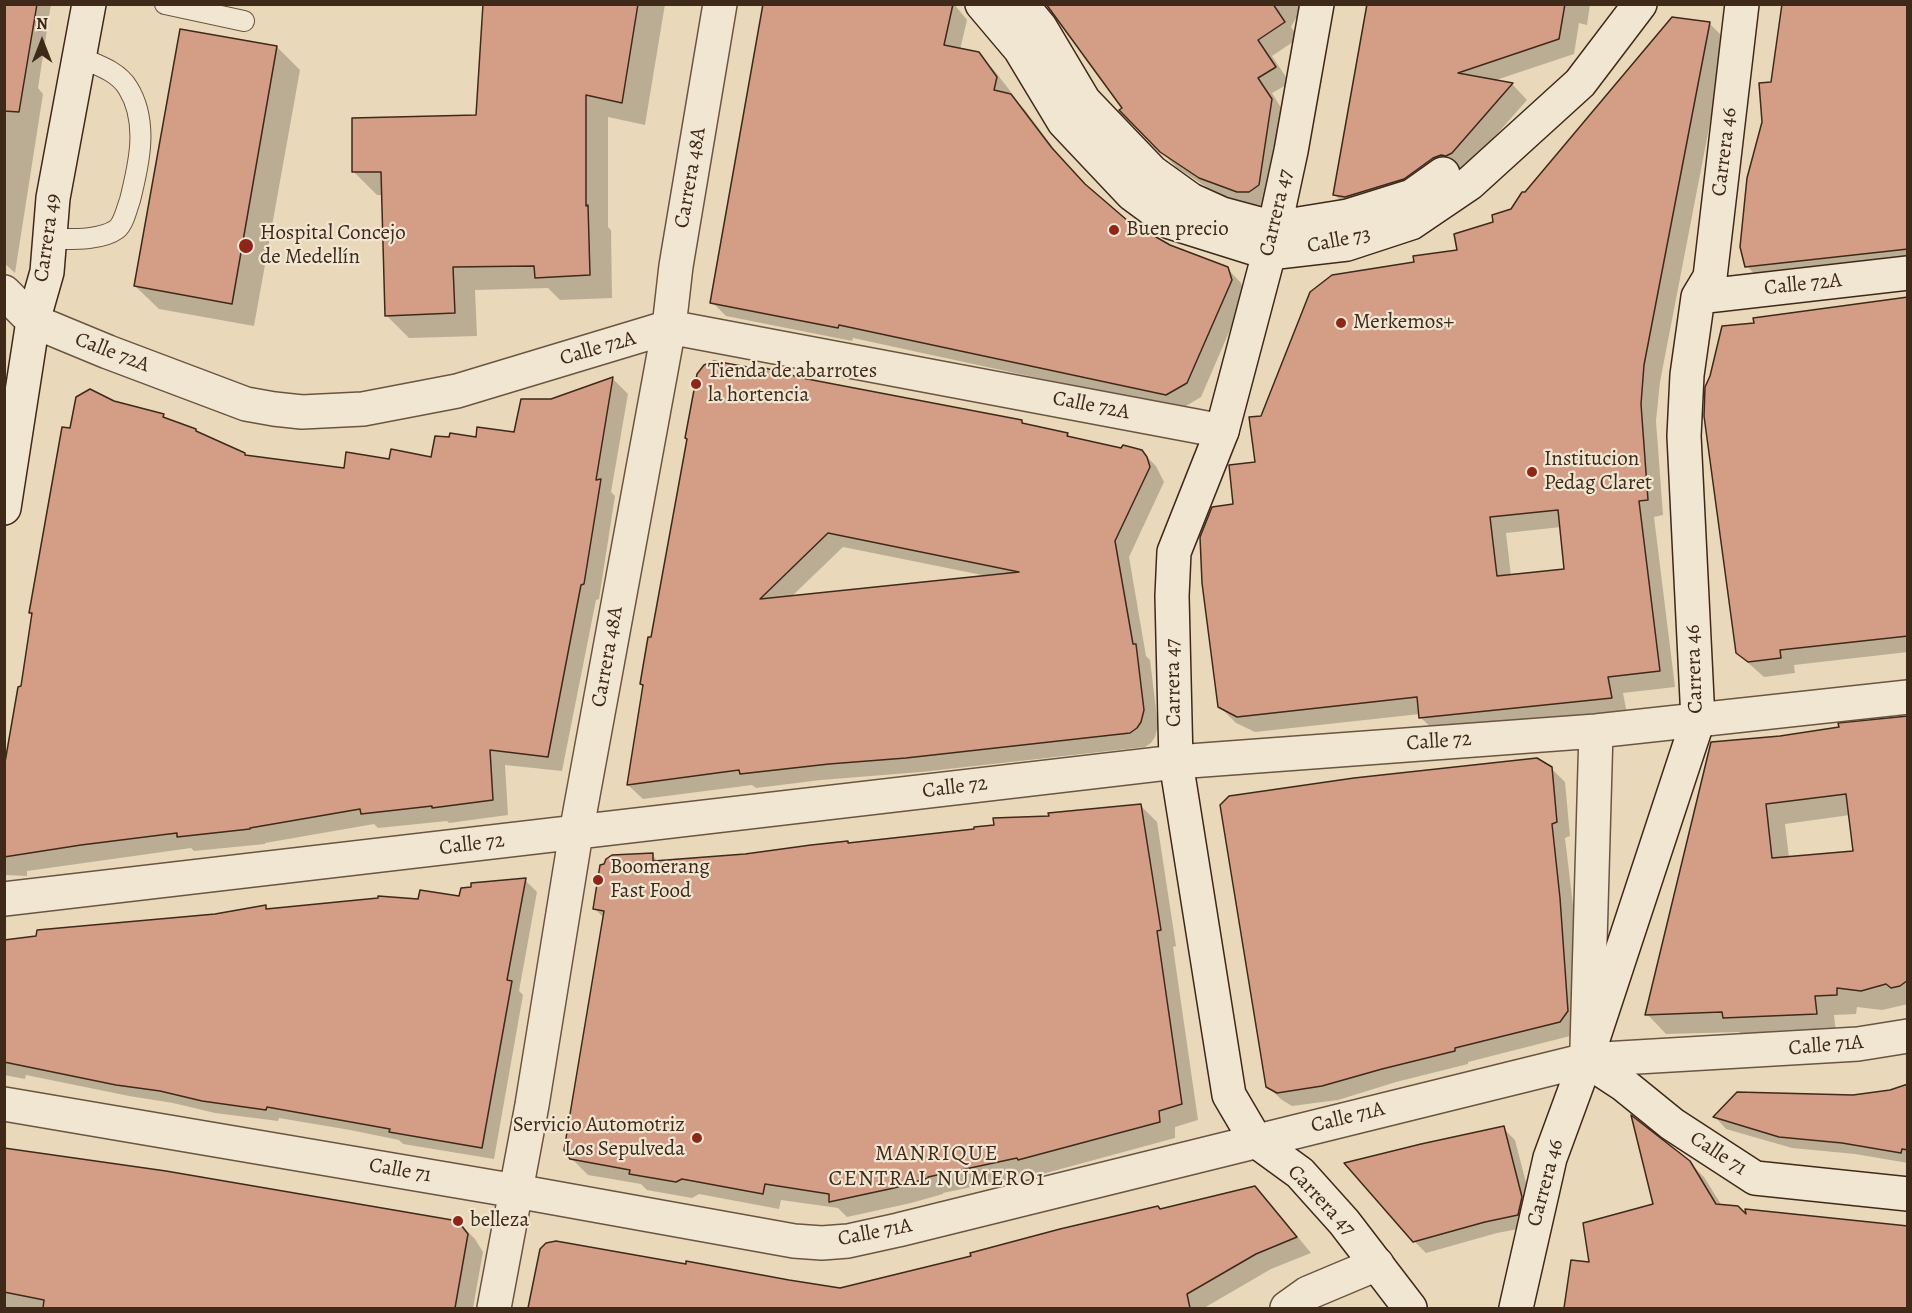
<!DOCTYPE html>
<meta charset="utf-8">
<style>
body{margin:0}
#map{position:relative;width:1912px;height:1313px;overflow:hidden;background:#e9d9ba;font-family:Alegreya,serif}
canvas{display:block}
.frame{position:absolute;inset:0;border:6px solid #3f2919;pointer-events:none}
.north{position:absolute;left:12px;top:12px;width:60px;height:60px;-webkit-text-stroke:4px #f1e6d2;paint-order:stroke;rotate:0deg;font-size:16px;font-weight:700;line-height:24px;text-align:center;color:#3f2919}
.north::after{content:'';display:block;margin:auto;width:21px;height:27px;background:#3f2919;clip-path:polygon(50% 0,100% 100%,50% 72%,0 100%)}
</style>
<div id="map">
<canvas width="1912" height="1313"></canvas>
<div class="frame"></div>
<div class="north">N</div>
</div>
<script>
const ctx = document.querySelector('canvas').getContext('2d');
ctx.lineJoin = 'round';
function fill(path, color) { ctx.fillStyle = color; ctx.fill(path, 'evenodd'); }
function stroke(path, color, width, dash) { ctx.strokeStyle = color; ctx.lineWidth = width; ctx.lineCap = dash ? 'butt' : 'round'; ctx.setLineDash(dash || []); ctx.stroke(path); }
function label(font, color, halo, rows, align = 'center') {
  ctx.font = font + ' Alegreya,serif'; ctx.lineWidth = 4.5; ctx.setLineDash([]); ctx.textBaseline = 'middle'; ctx.strokeStyle = halo; ctx.fillStyle = color; for (const [text, x, y, turn = 0] of rows) {
    ctx.save(); ctx.translate(x, y); ctx.rotate((+turn || 0) * Math.PI / 180); ctx.textAlign = isNaN(turn) ? turn : align; if (halo) ctx.strokeText(text, 0, 0); ctx.fillText(text, 0, 0); ctx.restore();
  }
}
const shadow = new Path2D(`
 M4,4H51L38,88L43,94L15,273L4,263Z
 M484,4H665L645,125L608,117V227L611,230L612,298L560,300L548,288L475,290L477,336L409,338L386,315L383,195H377L354,172L477,117Z
 M764,4H954L967,20L960,50L978,54L993,69L1011,92L1010,95L1025,110L1066,165L1089,190L1127,222L1169,246L1227,268L1241,283L1245,295L1201,397L1181,409L853,338L852,341L726,316L712,302Z
 M1048,4H1304L1291,27L1299,38L1272,56L1290,83L1272,93L1286,116L1264,207H1253L1216,193L1177,168L1121,110L1124,108Z
 M1369,4H1590L1587,25L1579,23L1574,54L1493,81L1513,85L1527,100L1467,168L1462,171L1457,170L1350,210L1335,195Z
 M1908,4V266L1762,282L1747,266L1773,84Z
 M1710,24L1726,40L1660,382L1656,421L1663,515L1654,517L1675,687L1623,693L1627,714L1437,733L1420,717V714L1255,732L1236,723L1219,706L1235,506L1257,463L1262,417L1416,263L1458,251L1512,210ZM1561,527L1566,570L1511,576L1506,533Z
 M277,47L300,70L254,326L159,309L135,286Z
 M1908,298V652L1794,665L1795,673L1764,677L1737,653Z
 M613,379L628,394L611,492L615,496L599,599L596,600L562,771L505,765L508,815L449,823L447,821L378,828L374,824L265,843V844L194,851L191,848L27,871V876L4,875V777L22,688L33,615L31,612L72,430L114,402L163,415L168,420L195,430L200,435L244,454L247,457L345,469L390,461L432,459L477,439L516,433L552,400Z
 M801,379L1022,421L1026,426L1067,434L1071,438L1122,450L1141,451L1156,466L1164,482L1129,557L1146,656L1150,660L1158,726L1155,737L1151,743L1145,747L921,772L821,780L756,788L752,785L643,799L628,785L644,687L641,684L652,638ZM843,547L987,576L791,597Z
 M1908,718V1004L1882,1010L1857,1007L1856,1014L1834,1015L1836,1033L1744,1037L1739,1032L1666,1034L1647,1014L1780,737ZM1850,815L1855,852L1789,858L1785,824Z
 M1551,768L1565,782L1570,836L1565,838L1574,913L1581,1025L1574,1035L1468,1062V1064L1396,1082L1338,1100L1292,1106L1282,1100L1267,1086Z
 M1141,806L1157,822L1176,946L1173,947L1198,1120L1175,1127V1138L1035,1176L1034,1174L943,1193V1194L911,1203L847,1217L838,1208L781,1200L779,1209L699,1194L692,1198L647,1190L641,1184L588,1175L571,1158L604,918L594,908L652,855L659,862L745,856L848,842L849,844L976,831L1051,817Z
 M525,880L537,892L519,991L523,995L494,1159L403,1144L399,1140L350,1130L279,1118L278,1121L215,1113L173,1103L129,1096L26,1075L25,1079L4,1075V941L215,915L266,907L269,910L460,898Z
 M1908,1086V1163L1855,1154L1792,1148L1726,1129L1715,1117L1891,1092Z
 M1503,1128L1515,1140L1533,1210L1529,1227L1497,1233L1426,1253L1414,1241Z
 M4,1150L458,1222L475,1239L483,1252L473,1308H4Z
 M1689,1162L1704,1177L1722,1206L1749,1219L1908,1227V1308H1565L1572,1262L1591,1264L1655,1205Z
 M1254,1187L1270,1203L1311,1253L1271,1269L1204,1308H529L541,1250L840,1289Z`);
const building = new Path2D(`
 M4,4H37L19,112L4,111Z
 M483,4H638L622,103L586,95V206L588,205L590,275L535,278L534,266L453,267L455,313L385,316L381,172H352V118L476,115Z
 M763,4H953L944,45L979,52L997,77L994,90L1011,94L1052,148L1085,184L1128,221L1170,245L1228,267L1232,280L1187,383L1166,395L839,325L838,328L710,303Z
 M1046,4H1273L1285,22L1258,40L1276,67L1258,78L1272,99L1259,185L1249,192H1237L1199,178L1160,152L1119,110L1122,108Z
 M1367,4H1565L1559,39L1458,73L1513,83L1452,153L1446,156L1441,155L1433,158L1404,179L1345,197L1333,195Z
 M1782,4H1908V249L1745,267L1740,247L1747,178L1762,122L1759,83L1771,82Z
 M1672,17L1710,22L1644,365L1641,404L1648,500L1639,501L1660,671L1608,677L1612,698L1419,718L1417,697L1237,717L1218,707L1202,583L1200,537L1212,507L1233,504L1229,465L1255,462L1249,417L1261,416L1310,292L1332,275L1414,262L1413,256L1457,250L1454,234L1493,222L1492,215L1511,209L1522,192H1525ZM1558,510L1564,569L1497,576L1490,517Z
 M180,29L277,46L232,304L134,286Z
 M1908,297V636L1780,650L1781,658L1748,662L1736,653L1704,416L1705,387L1710,376L1722,326L1754,323L1753,318Z
 M714,361L764,370L765,368L802,378L1022,420V423L1068,433L1067,436L1121,448L1123,445L1142,450L1147,457L1150,467L1115,541L1133,644H1136L1144,710L1141,722L1137,728L1130,733L906,758L829,764L740,774L739,770L627,785L643,685L640,684L648,637H651L687,439L685,438L697,374L704,365ZM828,533L1019,572L760,599Z
 M613,377L596,480L601,479L584,584L581,585L548,757L490,750L493,800L432,808V806L361,814L360,809L250,828V829L177,837V833L81,845L4,857V768L18,687L21,686L32,613H29L62,427L70,428L76,397L90,389L114,401L164,414L163,417L196,429V431L245,453V455L344,468L346,452L389,459L391,449L431,457L435,436L449,437L450,433L476,437L477,427L514,432L521,399H551Z
 M1908,716V980L1900,986L1891,988L1886,984L1861,991L1837,988V995L1815,996L1817,1014L1723,1018L1722,1012L1645,1015L1711,742L1780,736L1839,727L1838,723ZM1846,794L1853,851L1772,858L1766,804Z
 M1537,758L1552,767L1557,822L1552,824L1560,898L1568,1011L1560,1022L1455,1048V1051L1382,1069L1322,1086L1277,1093L1266,1087L1220,805L1229,796L1354,778Z
 M1141,804L1161,930L1157,931L1182,1104L1159,1111L1160,1122L1018,1160L1017,1158L928,1177V1178L894,1188L829,1202V1194L765,1184L763,1194L682,1179L676,1182L629,1174L630,1170L570,1159L564,1150L604,911L593,909L600,865L604,864L606,859L612,855L653,853V861L745,854L811,845L848,841V843L974,829V827L994,825L993,818L1049,816L1048,813Z
 M526,878L507,980L512,981L482,1148L389,1132L390,1129L267,1107L266,1110L202,1101L160,1091L116,1085L4,1062V940L36,936L37,930L215,914L266,905V909L378,898V896L418,899L420,890L459,896L461,888L471,887V883Z
 M1908,1084V1150L1902,1149L1901,1153L1842,1143L1779,1137L1713,1117L1737,1092L1853,1095L1890,1090Z
 M1631,1115L1690,1161L1716,1204L1738,1206L1746,1214L1745,1209L1908,1226V1308H1564L1571,1260L1589,1262L1583,1223L1653,1204Z
 M1504,1126L1522,1197L1518,1215L1485,1222L1413,1242L1344,1163L1421,1144Z
 M4,1148L166,1171L458,1221L468,1234L455,1308H43L44,1300L4,1292Z
 M1255,1186L1297,1237L1256,1254L1187,1294L1190,1308H528L540,1249L546,1243L556,1241L686,1264V1261L789,1280L840,1288L971,1256L970,1253L1060,1229L1158,1206L1160,1209Z`);
const lane = new Path2D(`
 M165,4L244,21
 M50,239C69,239 101,241 117,229C124,223 127,208 130,200C139,164 149,122 128,88C118,71 97,65 79,57`);
const street = new Path2D(`
 M4,292L33,321L108,352L246,404L274,409L302,412L363,409L457,391L669,327L1222,431
 M4,899L1176,762L1596,731L1908,697
 M1587,1047L1596,731
 M4,1104L516,1191L794,1241L822,1243L848,1241L898,1230L1586,1060L1858,1044L1908,1036
 M494,1308L532,1105L576,833L669,327L676,266L720,4
 M1287,1308L1308,1293L1377,1264`);
const secondary = new Path2D(`
 M982,4L1020,49L1064,122L1132,194L1170,222L1269,253L1347,244L1411,223L1470,183L1580,83L1640,4
 M1021,4L1040,27L1084,101L1152,172L1191,200L1222,214L1274,228L1348,216L1412,196L1443,174
 M1317,4L1291,151L1269,253L1222,431L1174,552L1172,596L1176,762L1229,1095L1256,1141L1300,1173L1344,1222L1410,1308
 M1698,297L1908,273
 M4,508L33,321L47,272L53,198L89,4
 M1586,1060L1624,1085L1672,1124L1755,1178L1908,1194
 M1516,1308L1550,1158L1586,1060L1698,720L1684,436L1687,375L1698,297L1710,277L1742,4`);
const markers = [
 [1114,230,6,"#8f2418"],
 [246,246,8,"#8f2418"],
 [1341,323,6,"#8f2418"],
 [696,384,6,"#8f2418"],
 [1532,472,6,"#8f2418"],
 [598,880,6,"#8f2418"],
 [697,1138,6,"#8f2418"],
 [458,1221,6,"#8f2418"]
];
const streetNames = [
 ["Carrera 46",1725,152,-83],
 ["Carrera 48A",691,178,-80],
 ["Carrera 47",1277,213,-77],
 ["Carrera 49",48,238,-82],
 ["Calle 73",1339,241,-11],
 ["Calle 72A",1803,285,-6],
 ["Calle 72A",598,349,-16],
 ["Calle 72A",112,353,21],
 ["Calle 72A",1091,406,11],
 ["Carrera 48A",608,657,-80],
 ["Carrera 46",1695,669,-92],
 ["Carrera 47",1174,683,-91],
 ["Calle 72",1439,742,-4],
 ["Calle 72",955,788,-7],
 ["Calle 72",472,845,-7],
 ["Calle 71A",1826,1046,-5],
 ["Calle 71A",1348,1118,-14],
 ["Calle 71",1718,1154,33],
 ["Calle 71",400,1171,10],
 ["Carrera 46",1546,1183,-75],
 ["Carrera 47",1321,1201,47],
 ["Calle 71A",875,1233,-11]
];
const poiNames = [
 ["Buen precio",1126,230],
 ["Hospital Concejo",260,234],
 ["de Medellín",260,258],
 ["Merkemos+",1353,323],
 ["Tienda de abarrotes",708,372],
 ["la hortencia",708,396],
 ["Institucion",1544,460],
 ["Pedag Claret",1544,484],
 ["Boomerang",610,868],
 ["Fast Food",610,892],
 ["Servicio Automotriz",685,1126,"right"],
 ["Los Sepulveda",685,1150,"right"],
 ["belleza",470,1221]
];
const neighbourhoodNames = [
 ["MANRIQUE",937,1155],
 ["CENTRAL NUMERO1",937,1180]
];
fill(shadow, '#0003');
fill(building, '#d49e86');
stroke(building, '#3f2919', 1.5);
stroke(lane, '#6a5541', 22);
stroke(street, '#6a5541', 36);
stroke(secondary, '#3f2919', 36);
stroke(lane, '#f1e6d2', 20);
stroke(street, '#f1e6d2', 33);
stroke(secondary, '#f1e6d2', 33);
for (const [x, y, r, color] of markers) { const dot = new Path2D(); dot.arc(x, y, r, 0, 2 * Math.PI); ctx.fillStyle = color; ctx.fill(dot); stroke(dot, '#f1e6d2', 2); }
label('21px', '#3f2919', '#f1e6d2', streetNames);
label('21px', '#3f2919', '#f1e6d2', poiNames, 'left');
ctx.letterSpacing = '1.5px';
label('22px', '#3f2919', '#f1e6d2', neighbourhoodNames);
ctx.letterSpacing = '0px';
</script>
